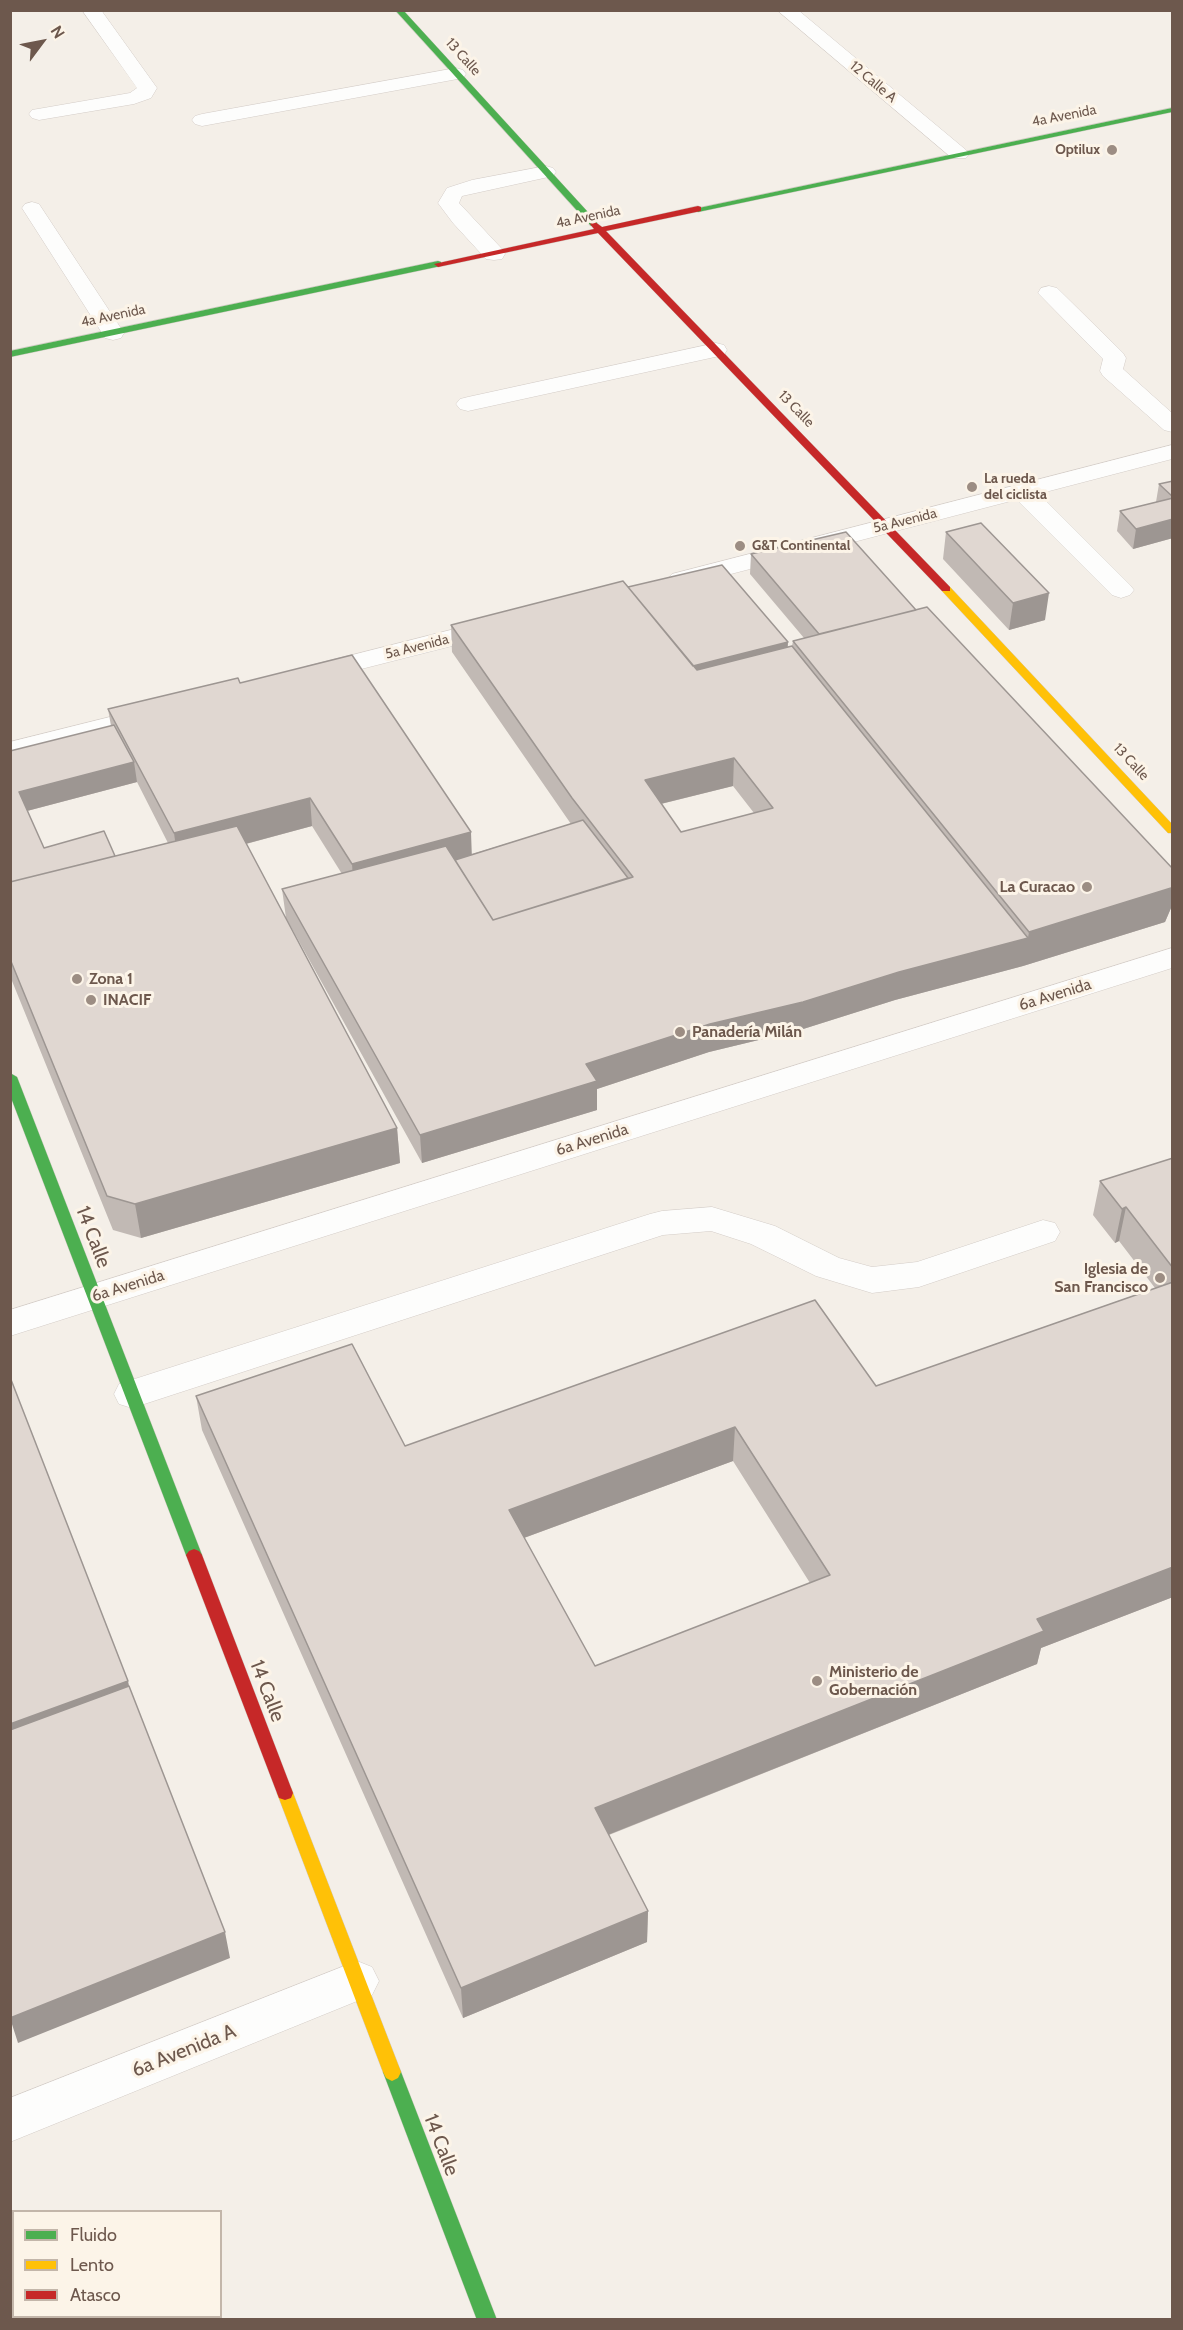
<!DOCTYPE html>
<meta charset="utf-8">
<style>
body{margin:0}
#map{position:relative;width:1183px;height:2330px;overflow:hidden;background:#f4efe8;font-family:Cabin,sans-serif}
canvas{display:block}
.frame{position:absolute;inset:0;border:12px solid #6d584d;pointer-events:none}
.legend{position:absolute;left:12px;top:2210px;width:210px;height:108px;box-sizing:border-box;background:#fcf4e8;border:2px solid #c3b6aa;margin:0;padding:8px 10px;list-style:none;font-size:18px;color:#6d584d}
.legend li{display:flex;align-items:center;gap:12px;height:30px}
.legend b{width:30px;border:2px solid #c3b6aa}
.north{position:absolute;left:12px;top:12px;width:60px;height:60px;-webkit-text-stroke:4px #fcf4e8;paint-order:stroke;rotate:58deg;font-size:16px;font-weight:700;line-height:24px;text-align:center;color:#6d584d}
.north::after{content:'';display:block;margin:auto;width:21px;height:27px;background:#6d584d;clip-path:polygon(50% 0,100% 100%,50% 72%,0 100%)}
</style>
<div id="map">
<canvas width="1183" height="2330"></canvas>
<div class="frame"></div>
<ul class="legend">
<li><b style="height:8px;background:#4caf50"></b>Fluido</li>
<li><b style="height:8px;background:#ffc107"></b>Lento</li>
<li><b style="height:8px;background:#c62828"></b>Atasco</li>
</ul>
<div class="north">N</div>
</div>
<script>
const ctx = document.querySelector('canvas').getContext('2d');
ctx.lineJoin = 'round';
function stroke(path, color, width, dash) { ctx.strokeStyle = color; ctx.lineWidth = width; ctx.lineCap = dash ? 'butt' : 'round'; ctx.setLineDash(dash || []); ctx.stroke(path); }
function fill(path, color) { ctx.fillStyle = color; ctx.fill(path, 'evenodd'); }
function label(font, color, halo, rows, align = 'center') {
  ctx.font = font + ' Cabin,sans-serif'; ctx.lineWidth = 6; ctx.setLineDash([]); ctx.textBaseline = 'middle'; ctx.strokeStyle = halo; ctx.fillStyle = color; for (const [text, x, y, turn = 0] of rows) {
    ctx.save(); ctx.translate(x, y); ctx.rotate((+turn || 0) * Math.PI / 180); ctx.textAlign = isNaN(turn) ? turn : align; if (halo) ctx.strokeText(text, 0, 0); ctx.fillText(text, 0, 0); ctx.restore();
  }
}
const lane = new Path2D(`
 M82,10H101L157,88L151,98L134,104L39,120L32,118L29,114L32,110L130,93L137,88Z
 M456,68L463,70L466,74L463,78L202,126L195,124L192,120L195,116L202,114Z
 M546,166L553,168L556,172L553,176L462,196L459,203L502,249L505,254L502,259L494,260L486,259L453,223L438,203L447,188L472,180Z
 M32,202L39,204L124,333L121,338L113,340L105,338L102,333L22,208L25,204Z
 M1049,286L1057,288L1123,353L1126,358L1123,369L1172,413V432L1164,430L1103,376L1100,371L1103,359L1038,293L1041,288Z
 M716,343L724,345L727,350L724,355L468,411L460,409L456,404L460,399L468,397Z
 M1022,484L1031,486L1130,585L1134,590L1130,595L1121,598L1112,595L1013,496L1010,491L1013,486Z
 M712,1207L775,1226L839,1258L872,1267L917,1262L1043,1220L1055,1223L1060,1232L1055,1241L919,1287L872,1293L816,1276L751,1244L711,1231L663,1235L132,1408L119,1404L114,1394L119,1384L650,1214L662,1211Z`);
const street = new Path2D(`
 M777,10H798L966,150L969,154L966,158H952Z
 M1172,445V459L681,587L672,584L668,579L672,574Z
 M494,619L503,621L507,627L503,633L314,681L305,679L301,673L305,667Z
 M154,706L164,708L168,714L164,720L10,759V742Z
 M1172,948V968L10,1336V1310Z
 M357,1961L372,1967L379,1981L372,1995L10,2142V2098Z`);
const fast = new Path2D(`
 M395,10H403L597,222V226H591Z
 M1172,108V112L698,212L694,209Z
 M438,261L441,262V266L10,357V351Z
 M10,1073L17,1077L202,1555L199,1559L194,1561L189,1559L186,1555L10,1095Z
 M392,2063L398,2066L401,2072L497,2320H477L383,2072L386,2066Z`);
const slow = new Path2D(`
 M946,586L950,587L1172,824V833H1168L942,591V587Z
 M285,1786L291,1788L293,1793L401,2072L398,2078L392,2081L386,2078L383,2072L277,1793L279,1788Z`);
const jam = new Path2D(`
 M698,206L701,207V211L606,231L950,587V591H942L598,233L438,267L434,264L594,229L590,224L594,221L602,227Z
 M194,1549L199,1551L202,1555L293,1793L291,1798L285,1800L279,1798L277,1793L186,1555L189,1551Z`);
const wall = new Path2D(`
 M1173,481V538L1133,549L1117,531L1120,511L1156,502L1159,484Z
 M946,532L1045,620L1009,630L943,559Z
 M751,554L916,610L1173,869V899L1171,908L1165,922L1023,966L895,1000L800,1030L709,1052L597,1089V1110L422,1163L286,918L282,889L342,874L312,826L246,844L397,1128L400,1163L141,1238L113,1230L10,976V751L111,726L108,709L240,683L472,854L571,824L452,652L451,625L628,587L788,647L792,646L793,641L804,638L750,574ZM137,782L168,843L115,856L44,848L27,811ZM733,786L754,813L681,832L661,804Z
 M1173,1158V1597L1041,1648L1037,1664L609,1835L648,1911L647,1942L463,2018L202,1430L196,1396L405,1446L876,1386L1155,1288L1119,1241L1115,1243L1093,1215L1100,1181ZM733,1461L810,1583L595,1666L524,1538Z`);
const shadedWall = new Path2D(`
 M1173,519V538L1133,549L1136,529Z
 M1049,593L1045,620L1009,630L1013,603Z
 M788,642L787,662L686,688L687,667Z
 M734,758L733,786L644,808L645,780Z
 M134,762L137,782L23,812L19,792Z
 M310,798L312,826L178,862L174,833Z
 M471,832L472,860L354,892L352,864Z
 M1173,886V899L1171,908L1165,922L1023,966L895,1000L800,1030L709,1052L597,1089V1110L422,1163L420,1135L586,1064L710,1024L899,972L1028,938L1029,932Z
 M397,1128L400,1163L141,1238L135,1204Z
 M1126,1207L1119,1241L1115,1243L1122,1209Z
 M735,1427L733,1461L510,1543L509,1510Z
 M1173,1567V1597L1041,1648L1037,1664L595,1840V1808L1037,1619Z
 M128,1681L135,1714L10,1760V1724Z
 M648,1911L647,1942L463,2018L461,1988Z
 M225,1932L230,1958L18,2043L10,2018Z`);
const building = new Path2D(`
 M1173,481V497L1159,484Z
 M1173,498V519L1136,529L1120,511Z
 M981,523L1049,593L1013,603L946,532Z
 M846,532L916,610L819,634L751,554Z
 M722,565L788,642L693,666L628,587Z
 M623,581L697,670L792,646L1028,938L899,972L803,1002L710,1024L586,1064L597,1081L420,1135L282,889L446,846L493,920L633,877L572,798L451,625ZM734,758L773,808L681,832L645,780Z
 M927,607L1173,869V886L1171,888L1029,932L793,641Z
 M352,655L471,832L352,864L310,798L174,833L108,709L238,678L240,683Z
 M114,725L134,762L19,792L44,848L104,831L115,856L10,882V751Z
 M583,820L628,878L493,920L455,860Z
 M237,826L397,1128L135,1204L107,1196L10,959V882Z
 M1173,1158V1268L1126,1207L1122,1209L1100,1181Z
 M1173,1282V1567L1037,1619L1044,1631L595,1808L648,1911L461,1988L196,1396L352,1344L405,1446L815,1300L876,1386ZM735,1427L830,1575L595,1666L509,1510Z
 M10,1377L128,1681L10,1724Z
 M129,1686L225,1932L10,2018V1730Z`);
const markers = [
 [1112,150,6,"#9c8d83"],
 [972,487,6,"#9c8d83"],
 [740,546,6,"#9c8d83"],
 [1087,887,6,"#9c8d83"],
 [77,979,6,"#9c8d83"],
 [91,1000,6,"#9c8d83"],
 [680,1032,6,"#9c8d83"],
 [1160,1278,6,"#9c8d83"],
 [817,1681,6,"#9c8d83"]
];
const farStreetnames = [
 ["13 Calle",463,57,48],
 ["12 Calle A",873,82,40],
 ["4a Avenida",1064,116,-11],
 ["4a Avenida",588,217,-12],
 ["4a Avenida",113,316,-12],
 ["13 Calle",796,409,46],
 ["5a Avenida",905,521,-14],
 ["5a Avenida",417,647,-14],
 ["13 Calle",1131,762,47]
];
const farPoinames = [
 ["Optilux",1100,150,"right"],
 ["La rueda",984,479],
 ["del ciclista",984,495],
 ["G&T Continental",752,546]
];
const poiNames = [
 ["La Curacao",1075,887,"right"],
 ["Zona 1",89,979],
 ["INACIF",103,1000],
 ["Panadería Milán",692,1032],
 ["Iglesia de",1148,1269,"right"],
 ["San Francisco",1148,1287,"right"],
 ["Ministerio de",829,1672],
 ["Gobernación",829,1690]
];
const streetNames = [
 ["6a Avenida",1055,995,-17],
 ["6a Avenida",592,1140,-17],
 ["6a Avenida",128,1286,-17]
];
const nearStreetnames = [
 ["14 Calle",93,1237,69],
 ["14 Calle",267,1691,69],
 ["6a Avenida A",184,2051,-22],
 ["14 Calle",441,2145,69]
];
stroke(lane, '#d3ccc7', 1);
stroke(street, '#d3ccc7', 1);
stroke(fast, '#d1cbc4', 1);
stroke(slow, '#d1cbc4', 1);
stroke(jam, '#d1cbc4', 1);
fill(lane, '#fdfdfc');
fill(street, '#fdfdfc');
fill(fast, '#4caf50');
fill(slow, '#ffc107');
fill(jam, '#c62828');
fill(wall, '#c1b9b4');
fill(shadedWall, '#9d9692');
fill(building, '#e0d7d1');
stroke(building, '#9d9692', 1.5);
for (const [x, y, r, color] of markers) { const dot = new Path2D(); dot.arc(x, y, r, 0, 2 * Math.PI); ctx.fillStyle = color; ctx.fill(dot); stroke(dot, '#fcf4e8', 2); }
label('14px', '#6d584d', '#fcf4e8', farStreetnames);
label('bold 14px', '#6d584d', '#fcf4e8', farPoinames, 'left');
label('bold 16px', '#6d584d', '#fcf4e8', poiNames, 'left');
label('16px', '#6d584d', '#fcf4e8', streetNames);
label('20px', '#6d584d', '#fcf4e8', nearStreetnames);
</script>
